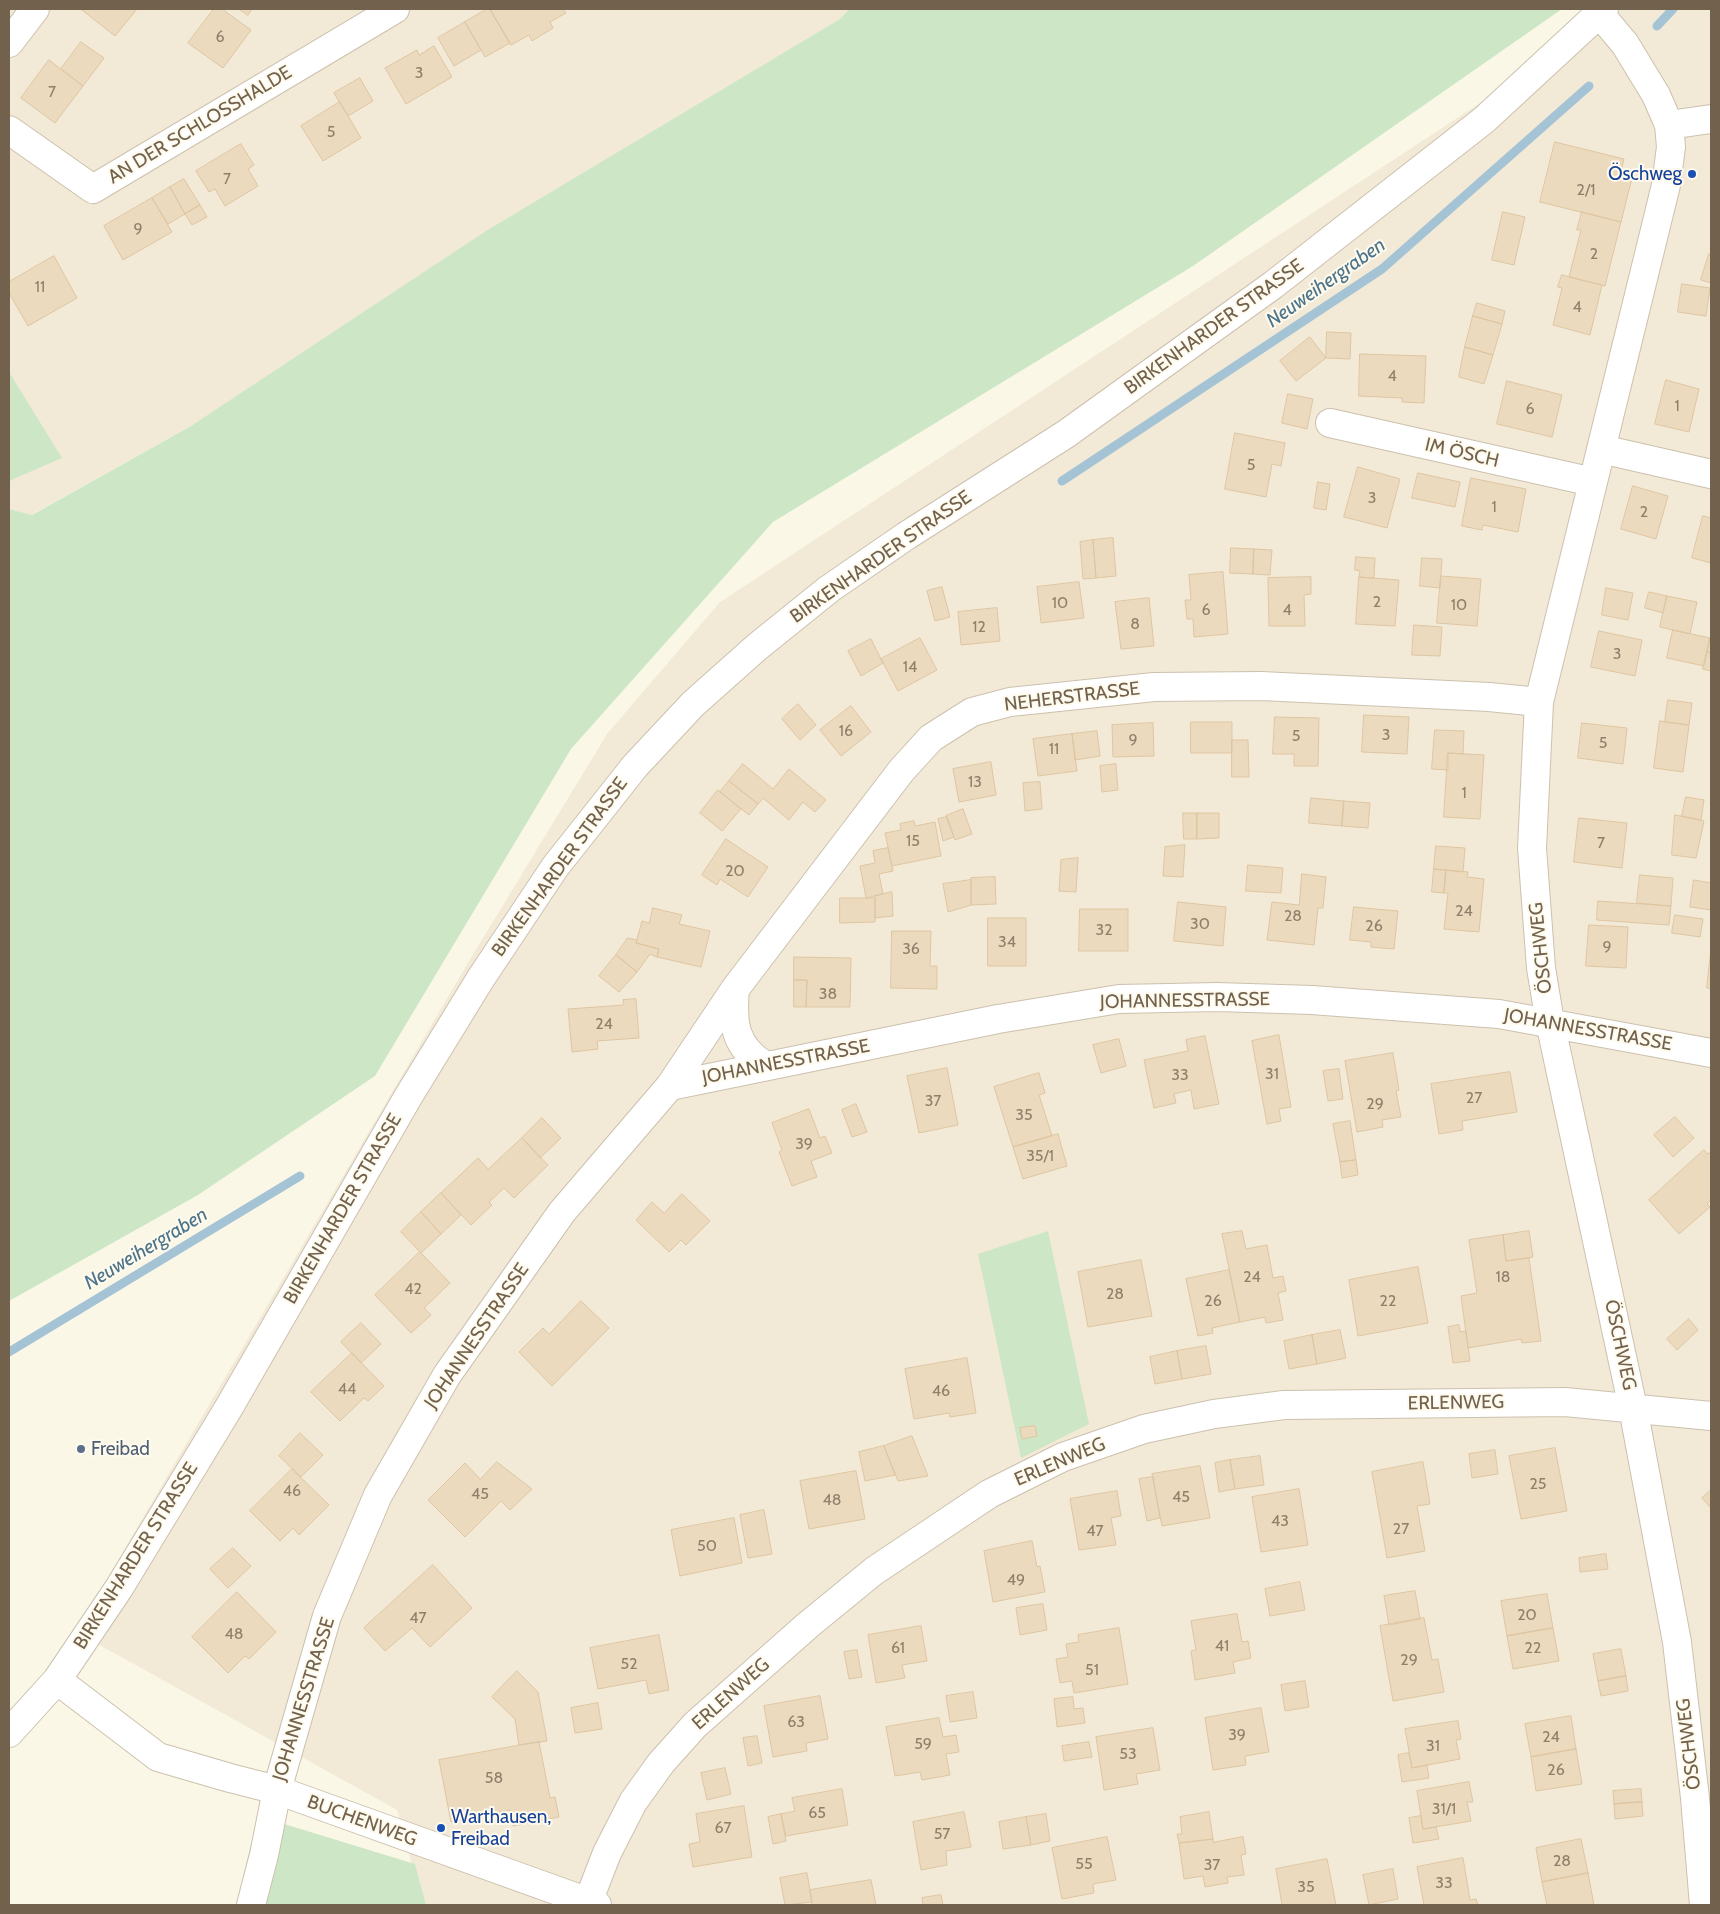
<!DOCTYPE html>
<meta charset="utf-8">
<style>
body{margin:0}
#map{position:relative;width:1720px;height:1914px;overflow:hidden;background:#fbf7e7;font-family:Cabin,sans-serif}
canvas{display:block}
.frame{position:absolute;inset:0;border:10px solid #72624d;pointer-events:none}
</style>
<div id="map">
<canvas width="1720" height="1914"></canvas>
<div class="frame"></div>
</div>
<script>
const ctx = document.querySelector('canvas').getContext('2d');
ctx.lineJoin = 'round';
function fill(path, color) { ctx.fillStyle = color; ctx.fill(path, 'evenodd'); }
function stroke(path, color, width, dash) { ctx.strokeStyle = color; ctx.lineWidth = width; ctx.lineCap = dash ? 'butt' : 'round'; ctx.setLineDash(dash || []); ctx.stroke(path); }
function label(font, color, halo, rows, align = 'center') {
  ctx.font = font + ' Cabin,sans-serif'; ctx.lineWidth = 4; ctx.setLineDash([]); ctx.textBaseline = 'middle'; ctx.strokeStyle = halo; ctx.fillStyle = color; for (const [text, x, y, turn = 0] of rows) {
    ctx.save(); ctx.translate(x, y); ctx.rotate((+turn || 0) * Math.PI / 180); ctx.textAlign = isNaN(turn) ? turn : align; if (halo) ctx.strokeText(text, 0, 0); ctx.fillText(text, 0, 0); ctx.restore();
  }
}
const residential = new Path2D(`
 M9,9H849L840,19L191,426L31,515L9,509Z
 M1585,9H1711V1905H423L397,1810L76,1632L466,966L607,734L720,602L1483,101Z`);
const green = new Path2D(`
 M849,9H1562L1193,266L773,522L571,749L375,1076L198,1195L9,1301V509L32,515L191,426L486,231L840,19Z
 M9,372L62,458L9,481Z
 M1048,1231L1089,1424L1021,1458L978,1254Z
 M258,1816L415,1864L426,1905H236Z`);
const stream = new Path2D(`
 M1657,26L1673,9
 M1062,481L1382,269L1589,86
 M9,1352L300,1176`);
const building = new Path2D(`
 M83,9H137L115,36L82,10Z
 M214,9H222L251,30L223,68L188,43Z
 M239,9H252L248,15Z
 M487,9H490L510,43L485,57L465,22Z
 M490,9H563L566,13L550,22L553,28L532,41L529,35L511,45Z
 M465,22L481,50L454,66L438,38Z
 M81,42L104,58L83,86L61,69Z
 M434,46L452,77L406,104L385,68L417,50L419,55Z
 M49,60L83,86L55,123L21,98Z
 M360,78L373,101L348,116L334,93Z
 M340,102L361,138L323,161L301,126Z
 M1555,142L1624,159L1620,175L1632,178L1621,222L1540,202Z
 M241,144L254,165L248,169L258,186L225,206L215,189L209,192L196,171Z
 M184,179L200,205L185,214L170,187Z
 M170,187L185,214L168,224L152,198Z
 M152,198L172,232L123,260L104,226Z
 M200,205L207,217L192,225L185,214Z
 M1503,212L1525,217L1514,265L1492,260Z
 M1582,212L1621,222L1605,286L1569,277L1581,230H1577Z
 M1709,254L1711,255V283L1701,280Z
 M54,256L77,298L28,326L9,293V282Z
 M1562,275L1602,285L1590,335L1553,325L1562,288L1558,287Z
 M1682,284L1710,288L1706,316L1678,312Z
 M1477,303L1505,311L1502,324L1473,316Z
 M1473,316L1502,324L1493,355L1465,347Z
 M1327,332L1351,333L1350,359L1326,358Z
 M1310,337L1326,358L1296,381L1280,361Z
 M1465,347L1493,355L1484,384L1459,377Z
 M1360,354L1426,356L1424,403L1402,402V398L1359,396Z
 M1666,380L1699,389L1689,432L1655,424Z
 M1507,381L1562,395L1552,437L1497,424Z
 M1288,394L1313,399L1307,429L1282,423Z
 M1235,433L1285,443L1281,466L1272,464L1266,497L1225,489Z
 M1358,467L1400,479L1387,528L1344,517Z
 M1418,473L1460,482L1455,507L1412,498Z
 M1471,478L1526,489L1518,532L1483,525L1482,530L1462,526Z
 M1318,482L1330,484L1326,510L1314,508Z
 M1633,486L1668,496L1656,539L1621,529Z
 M1703,516L1711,518V563L1692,558Z
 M1113,538L1116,576L1096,578L1093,540Z
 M1093,540L1096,578L1083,579L1080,542Z
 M1231,548L1254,549L1253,574L1230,573Z
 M1254,549L1272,550L1270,575L1253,574Z
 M1356,557L1375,558L1374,578L1359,577L1360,571L1355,570Z
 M1422,558L1442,559L1440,588L1420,586Z
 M1223,572L1228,634L1194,637L1193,619H1187L1185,600H1191L1189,575Z
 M1441,576L1481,579L1477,626L1437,623Z
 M1311,577V594L1304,595L1305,626H1269L1268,578Z
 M1359,577L1399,580L1395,626L1356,624Z
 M1079,582L1084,618L1041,623L1037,587Z
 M942,587L950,617L935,621L927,591Z
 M1606,588L1633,593L1628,620L1602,615Z
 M1649,592L1667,596L1663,613L1645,608Z
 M1667,596L1697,602L1690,634L1660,627Z
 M1149,598L1154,646L1121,649L1115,602Z
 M997,608L1000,641L961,645L958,612Z
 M1414,625L1442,627L1440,656L1412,655Z
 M1673,630L1710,638L1704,666L1667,658Z
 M1599,631L1642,640L1635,676L1591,667Z
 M920,638L937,670L898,691L881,659Z
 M1710,638H1711V653L1707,652Z
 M871,639L883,663L861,676L848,651Z
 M1707,652L1711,653V671L1703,669Z
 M1668,700L1692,703L1689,725L1665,722Z
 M798,704L816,725L800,740L782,719Z
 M851,706L871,732L841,756L820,730Z
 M1364,715L1409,717L1407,754L1362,752Z
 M1275,717L1319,718L1318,766H1294V754H1273Z
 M1660,721L1689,725L1683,772L1654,768Z
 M1191,722H1232V753H1191Z
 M1153,723L1154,756L1113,757L1112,725Z
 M1582,723L1627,728L1623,764L1578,758Z
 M1435,730L1464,731L1463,754L1448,753V770L1432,769Z
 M1097,731L1100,756L1075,760L1072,734Z
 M1072,734L1077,771L1038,776L1033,739Z
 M1232,740H1248L1249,777H1232Z
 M1448,753L1484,755L1480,819L1444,817Z
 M991,762L996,795L959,802L953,769Z
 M743,764L773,789L789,769L826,800L815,812L803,802L789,820L763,798L758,804L729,781Z
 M1116,764L1118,790L1102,792L1100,766Z
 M729,781L758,804L749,815L720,792Z
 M1040,782L1042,809L1025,811L1023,783Z
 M718,790L741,809L722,831L700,813Z
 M1686,797L1704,800L1701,820L1682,816Z
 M1311,798L1344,801L1342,826L1309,823Z
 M1344,801L1370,803L1368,828L1342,826Z
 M963,809L972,834L955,840L946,816Z
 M1183,813H1197V839H1184Z
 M1197,813H1219V838L1197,839Z
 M1675,815L1704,821L1696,858L1672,855Z
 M947,817L954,837L943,841L938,819Z
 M1579,818L1627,823L1622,868L1574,862Z
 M914,821L915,826L935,822L941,856L892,866L885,833L901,830L900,824Z
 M726,839L768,867L748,897L720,879L717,885L702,875Z
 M1185,845L1183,877L1163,876L1165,847Z
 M1436,846L1465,848L1463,872L1434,869Z
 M888,848L893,871L879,874L883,894L866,898L860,866L875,863L873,851Z
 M1078,858L1076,892L1059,891L1061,860Z
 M1248,865L1283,868L1281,893L1246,891Z
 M1434,869L1446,870L1444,893L1432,892Z
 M1446,870L1468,872L1467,877L1484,879L1479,932L1444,929L1448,893H1444Z
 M1302,874L1326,877L1323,908H1318L1314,945L1267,940L1272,902L1299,905Z
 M1640,875L1673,878L1671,906L1637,903Z
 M995,877L996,904L971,905V878Z
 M971,880V905L948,912L943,884Z
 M1694,880L1711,883V910L1690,907Z
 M892,892L893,916L875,918V896Z
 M840,898H875V922L840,923Z
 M1598,901L1671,906L1669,925L1597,920Z
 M1178,902L1226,907L1223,946L1174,941Z
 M1354,907L1398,911L1394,949L1371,947V942L1350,940Z
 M653,908L682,915L679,924L710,931L701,967L657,957L659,949L636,943L642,921L649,923Z
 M1080,909H1128V951H1079Z
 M1675,915L1703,919L1700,937L1672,933Z
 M988,918H1026V966H988Z
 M1589,925L1628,927L1626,968L1586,966Z
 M892,931H931L930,966H937V989L891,988Z
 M628,938L637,940L636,943L659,949L657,957L650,954L637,972L616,955Z
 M1711,949V989L1707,988Z
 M616,955L637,972L619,992L599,976Z
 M794,957L851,958L850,1007H806L807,980H794Z
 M794,980H807L806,1007H794Z
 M636,999L639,1038L597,1041L598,1049L572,1052L568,1009L624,1005L623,1000Z
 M1279,1035L1291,1107L1279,1109L1281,1121L1267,1124L1252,1041Z
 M1205,1036L1219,1104L1194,1109L1191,1090L1174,1094L1176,1103L1154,1108L1144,1060L1188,1051L1186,1040Z
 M1119,1039L1126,1066L1101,1073L1093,1045Z
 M1393,1053L1399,1090L1396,1091L1401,1117L1382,1120L1383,1127L1357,1132L1345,1061Z
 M947,1068L958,1125L919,1133L907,1076Z
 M1339,1069L1343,1099L1328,1101L1323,1071Z
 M1510,1072L1517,1112L1462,1121L1463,1130L1439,1134L1431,1084Z
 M1039,1073L1045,1093L1039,1095L1052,1136L1013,1147L994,1087Z
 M856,1104L867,1132L852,1137L842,1110Z
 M809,1109L820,1138L825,1136L832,1153L811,1161L817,1177L792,1186L779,1152L782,1150L772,1123Z
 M1675,1117L1694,1138L1673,1157L1654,1135Z
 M542,1118L561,1138L540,1158L522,1138Z
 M1350,1121L1356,1160L1340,1162L1333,1124Z
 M1058,1134L1067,1166L1023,1179L1013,1147Z
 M522,1138L548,1165L514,1198L504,1188L489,1202L492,1205L471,1225L441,1193L478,1158L488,1169Z
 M1704,1150L1708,1154L1711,1152V1200L1707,1204L1710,1207L1679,1234L1649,1200Z
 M1356,1160L1358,1175L1342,1178L1340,1162Z
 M441,1193L461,1215L441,1234L421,1212Z
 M682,1194L710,1221L686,1245L681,1240L669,1252L636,1220L652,1202L664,1213Z
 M421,1212L441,1234L421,1253L401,1232Z
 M1242,1231L1246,1249L1267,1245L1273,1278L1283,1276L1286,1291L1278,1293L1283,1320L1266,1323L1265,1317L1240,1322L1222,1234Z
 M1529,1231L1533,1257L1506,1261L1503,1235Z
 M1503,1235L1506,1261L1529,1258L1541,1341L1522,1343L1521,1339L1468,1348L1461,1296L1477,1293L1469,1240Z
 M420,1252L450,1283L424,1308L431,1315L411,1333L375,1295Z
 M1141,1260L1152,1316L1088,1327L1078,1272Z
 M1418,1267L1428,1323L1358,1336L1349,1280Z
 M1229,1270L1240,1322L1212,1328L1213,1333L1198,1336L1186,1279Z
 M581,1301L609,1328L552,1386L519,1352L543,1328L549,1334Z
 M1689,1319L1698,1330L1677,1350L1667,1339Z
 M361,1323L381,1344L361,1363L341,1342Z
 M1459,1325L1460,1332L1466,1331L1470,1361L1453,1363L1448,1327Z
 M1340,1330L1346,1358L1317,1364L1312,1335Z
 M1312,1335L1317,1364L1289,1369L1284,1341Z
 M1206,1346L1211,1374L1182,1379L1177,1351Z
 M1177,1351L1182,1379L1155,1384L1150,1357Z
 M352,1353L384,1386L368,1401L364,1398L340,1421L311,1392Z
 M967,1358L976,1413L950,1417L949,1413L914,1419L905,1369Z
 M1035,1426L1037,1436L1022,1439L1020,1428Z
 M300,1433L323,1455L301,1477L279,1456Z
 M912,1436L928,1476L898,1481L884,1446Z
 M884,1446L895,1475L865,1481L859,1452Z
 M1555,1448L1567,1511L1521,1519L1509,1456Z
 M1495,1450L1498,1474L1472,1478L1469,1454Z
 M1260,1456L1264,1485L1235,1489L1230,1460Z
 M1230,1460L1235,1489L1219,1492L1215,1463Z
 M497,1462L532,1489L510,1510L501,1501L465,1537L428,1500L465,1463L480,1479Z
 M1423,1462L1430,1504L1417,1506L1425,1551L1387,1558L1372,1472Z
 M1200,1466L1210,1518L1162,1526L1152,1474Z
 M292,1469L329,1505L299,1535L293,1528L280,1541L250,1511Z
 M856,1471L865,1519L809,1529L800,1481Z
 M1153,1477L1160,1518L1147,1521L1139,1479Z
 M1299,1489L1308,1545L1261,1552L1252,1497Z
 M1711,1490V1508L1702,1498Z
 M1117,1491L1121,1516L1111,1518L1116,1545L1079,1550L1070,1499Z
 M764,1510L772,1554L748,1558L740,1515Z
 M734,1518L742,1563L680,1576L671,1530Z
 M1032,1541L1037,1567L1040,1566L1045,1592L993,1602L984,1551Z
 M233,1548L251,1566L228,1588L210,1569Z
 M1606,1554L1608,1569L1580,1572L1579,1558Z
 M433,1565L472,1608L430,1647L412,1628L385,1651L364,1628Z
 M1300,1582L1305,1610L1270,1616L1265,1589Z
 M1415,1591L1420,1619L1389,1625L1384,1596Z
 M237,1592L276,1632L249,1659L245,1656L228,1673L192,1637Z
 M1547,1594L1553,1628L1507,1636L1501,1601Z
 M1043,1604L1047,1630L1020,1635L1016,1608Z
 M1237,1614L1242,1642L1248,1641L1251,1658L1233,1662L1235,1673L1195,1680L1191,1651L1196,1650L1191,1621Z
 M1424,1618L1432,1660L1438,1659L1444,1692L1393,1701L1380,1626Z
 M921,1626L927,1661L902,1665L905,1678L876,1683L868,1635Z
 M1119,1628L1128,1684L1074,1693L1072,1681L1060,1683L1056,1659L1068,1657L1066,1644L1079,1642L1078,1635Z
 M1553,1628L1559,1661L1513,1669L1507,1636Z
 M659,1635L669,1690L649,1694L646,1680L598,1689L590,1648Z
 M1621,1649L1626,1676L1598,1681L1593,1654Z
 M857,1650L862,1677L849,1679L844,1652Z
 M517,1671L538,1692L547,1741L519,1745L515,1719L492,1697Z
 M1626,1676L1628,1691L1601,1696L1598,1681Z
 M1305,1681L1309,1707L1285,1711L1281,1685Z
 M973,1692L977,1718L950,1722L946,1696Z
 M820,1696L828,1739L806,1743L807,1751L773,1757L764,1706Z
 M1073,1697L1074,1709L1083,1708L1085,1723L1057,1727L1054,1699Z
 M598,1703L602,1729L575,1733L571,1708Z
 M1261,1708L1269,1752L1245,1756L1246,1765L1213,1770L1205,1718Z
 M1571,1716L1576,1749L1531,1757L1525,1724Z
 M939,1718L943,1737L956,1735L959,1752L946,1754L950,1775L922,1780L920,1772L895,1776L886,1727Z
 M1458,1721L1461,1739L1456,1740L1460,1759L1412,1768L1405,1729Z
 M1153,1728L1160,1770L1136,1774L1138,1784L1104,1790L1096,1737Z
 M757,1736L762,1763L748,1766L743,1738Z
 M539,1742L550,1798L555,1797L559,1817L513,1826L510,1810L451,1822L439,1760Z
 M1089,1742L1092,1757L1064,1761L1062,1746Z
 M1576,1749L1582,1784L1536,1791L1531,1757Z
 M1409,1753L1412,1768L1427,1765L1429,1778L1402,1782L1398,1755Z
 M725,1768L731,1794L707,1800L701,1773Z
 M1469,1782L1473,1802H1467L1471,1821L1423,1829L1417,1791Z
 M842,1789L848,1825L786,1836L781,1814L795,1811L792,1798Z
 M1641,1789L1642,1802L1614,1804L1613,1791Z
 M1642,1802L1643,1816L1615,1819L1614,1804Z
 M744,1806L752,1857L693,1867L689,1844L700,1842L696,1814Z
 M964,1812L971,1847L946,1851L947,1865L921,1870L913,1822Z
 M1209,1812L1213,1839L1179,1843L1177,1834H1182L1180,1817Z
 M781,1814L786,1841L773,1844L768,1817Z
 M1046,1814L1050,1841L1031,1845L1026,1817Z
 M1421,1816L1423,1829L1436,1827L1439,1839L1413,1843L1409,1818Z
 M1026,1817L1031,1845L1003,1849L999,1822Z
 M1107,1837L1116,1880L1093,1884L1094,1893L1062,1899L1052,1848Z
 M1243,1837L1246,1854L1241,1855L1244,1875L1227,1877L1228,1883L1205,1887L1203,1876L1184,1879L1179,1843L1213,1839V1842Z
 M1581,1839L1588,1873L1542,1882L1536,1848Z
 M1463,1858L1470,1900L1476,1899L1478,1905H1424L1417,1867Z
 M1327,1859L1336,1905H1282L1276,1869Z
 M1393,1869L1398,1899L1369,1905L1363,1875Z
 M807,1873L812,1902L785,1905L780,1878Z
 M1588,1873L1594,1905H1547L1542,1882Z
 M871,1880L876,1905H812L810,1890Z
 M941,1895L943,1905H923L922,1898Z`);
const minor = new Path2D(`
 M1599,13L1625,44L1656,95L1669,125L1671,147L1666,185L1539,702L1532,848L1541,968L1550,1022L1633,1408L1677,1642L1695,1798L1704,1905
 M9,43L35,9
 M1669,125L1711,119
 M9,130L93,189L395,9
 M1330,423L1593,482
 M1601,449L1711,474
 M735,989C732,1023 734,1047 766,1066
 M670,1086L735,989L901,771L931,738L972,712L1010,702L1154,687L1261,686L1489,697L1539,702
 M57,1680L158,1757L230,1778L277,1790L597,1905
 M9,1733L57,1680L119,1588L228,1409L408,1097L481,978L555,867L635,766L693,704L757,647L829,589L906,536L1066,434L1273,285L1484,120L1604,9
 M588,1902L607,1853L633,1802L661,1763L695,1725L808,1625L874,1571L989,1494L1063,1457L1144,1429L1214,1414L1284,1405L1565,1402L1711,1416
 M251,1905L264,1855L277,1790L327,1616L378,1495L447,1375L562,1212L670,1086L998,1019L1119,999L1217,997L1312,1000L1499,1014L1711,1053`);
const markers = [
 [1692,174,5,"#1a4fb4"],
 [81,1449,5,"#5c6f8a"],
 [441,1828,5,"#1a4fb4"]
];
const numberNames = [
 ["6",220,37],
 ["3",419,73],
 ["7",52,92],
 ["5",331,132],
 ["7",227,179],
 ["2/1",1586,190],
 ["9",138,229],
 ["2",1594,254],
 ["11",40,287],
 ["4",1577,307],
 ["4",1392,376],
 ["1",1677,406],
 ["6",1530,409],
 ["5",1251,465],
 ["3",1372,498],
 ["1",1494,507],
 ["2",1644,512],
 ["2",1377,602],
 ["10",1060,603],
 ["10",1459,605],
 ["6",1206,610],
 ["4",1287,610],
 ["8",1135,624],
 ["12",979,627],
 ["3",1617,654],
 ["14",910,667],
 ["16",846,731],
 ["3",1386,735],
 ["5",1296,736],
 ["9",1133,740],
 ["5",1603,743],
 ["11",1054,749],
 ["13",975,782],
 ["1",1464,793],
 ["15",913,841],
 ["7",1601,843],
 ["20",735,871],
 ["24",1464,911],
 ["28",1293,916],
 ["30",1200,924],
 ["26",1374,926],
 ["32",1104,930],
 ["34",1007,942],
 ["9",1607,947],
 ["36",911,949],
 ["38",828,994],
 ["24",604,1024],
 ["31",1272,1074],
 ["33",1180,1075],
 ["27",1474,1098],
 ["37",933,1101],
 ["29",1375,1104],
 ["35",1024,1115],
 ["39",804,1144],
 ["35/1",1040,1156],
 ["24",1252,1277],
 ["18",1503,1277],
 ["42",413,1289],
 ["28",1115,1294],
 ["26",1213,1301],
 ["22",1388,1301],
 ["44",347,1389],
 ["46",941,1391],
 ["25",1538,1484],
 ["46",292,1491],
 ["45",480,1494],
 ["45",1181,1497],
 ["48",832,1500],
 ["43",1280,1521],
 ["27",1401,1529],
 ["47",1095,1531],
 ["50",707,1546],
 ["49",1016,1580],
 ["20",1527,1615],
 ["47",418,1618],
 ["48",234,1634],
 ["41",1222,1646],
 ["61",898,1648],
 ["22",1533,1648],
 ["29",1409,1660],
 ["52",629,1664],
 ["51",1092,1670],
 ["63",796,1722],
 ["39",1237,1735],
 ["24",1551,1737],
 ["59",923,1744],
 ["31",1433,1746],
 ["53",1128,1754],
 ["26",1556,1770],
 ["58",494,1778],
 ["31/1",1444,1809],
 ["65",817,1813],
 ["67",723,1828],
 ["57",942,1834],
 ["28",1562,1861],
 ["55",1084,1864],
 ["37",1212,1865],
 ["33",1444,1883],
 ["35",1306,1887]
];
const streetNames = [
 ["AN DER SCHLOSSHALDE",200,125,-31],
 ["BIRKENHARDER STRASSE",1214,327,-36],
 ["IM ÖSCH",1462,453,13],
 ["BIRKENHARDER STRASSE",881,557,-35],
 ["NEHERSTRASSE",1072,697,-7],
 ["BIRKENHARDER STRASSE",560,867,-54],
 ["ÖSCHWEG",1541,948,-96],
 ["JOHANNESSTRASSE",1185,1001,-1],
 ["JOHANNESSTRASSE",1588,1030,10],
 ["JOHANNESSTRASSE",786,1062,-11],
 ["BIRKENHARDER STRASSE",343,1209,-60],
 ["JOHANNESSTRASSE",477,1336,-56],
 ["ÖSCHWEG",1620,1345,78],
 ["ERLENWEG",1456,1403,-1],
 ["ERLENWEG",1060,1462,-23],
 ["BIRKENHARDER STRASSE",136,1556,-58],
 ["ERLENWEG",731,1694,-42],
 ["JOHANNESSTRASSE",304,1699,-73],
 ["ÖSCHWEG",1689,1744,-97],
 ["BUCHENWEG",362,1821,20]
];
const transitNames = [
 ["Öschweg",1682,174],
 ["Warthausen,",451,1817,"left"],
 ["Freibad",451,1839,"left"]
];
const serviceNames = [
 ["Freibad",91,1449]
];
const waterNames = [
 ["Neuweihergraben",1326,283,-35],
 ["Neuweihergraben",146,1249,-31]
];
fill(residential, '#f2ead6');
fill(green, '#cde7c6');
stroke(stream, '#a4c3d4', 9);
fill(building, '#ecdabf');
stroke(building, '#dfc6a2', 1);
stroke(minor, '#ccc1ae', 30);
stroke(minor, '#fff', 28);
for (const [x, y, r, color] of markers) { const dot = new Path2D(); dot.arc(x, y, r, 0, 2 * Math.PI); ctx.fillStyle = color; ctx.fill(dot); stroke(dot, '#fefaed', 2); }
label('16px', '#90806a', null, numberNames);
label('19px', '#72624d', '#fefaed', streetNames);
label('19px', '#164399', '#fefaed', transitNames, 'right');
label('19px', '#4e5e75', '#fefaed', serviceNames, 'left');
label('italic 20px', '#4c748a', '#fefaed', waterNames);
</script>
